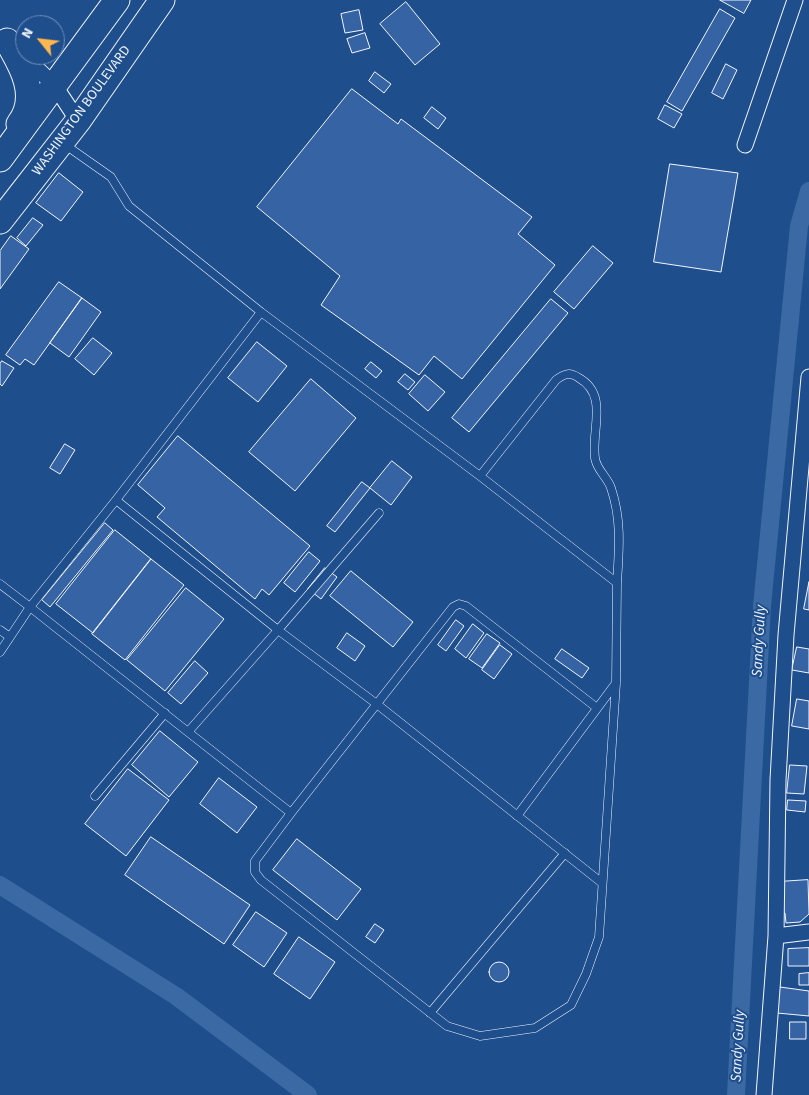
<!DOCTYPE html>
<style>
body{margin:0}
#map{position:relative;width:809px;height:1095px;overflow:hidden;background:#1f4e8c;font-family:"Source Sans 3",sans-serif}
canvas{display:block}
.north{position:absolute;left:15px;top:15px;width:50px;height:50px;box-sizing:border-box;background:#1f4e8c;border:1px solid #7391ba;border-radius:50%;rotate:299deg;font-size:14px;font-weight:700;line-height:20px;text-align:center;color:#f2f6ff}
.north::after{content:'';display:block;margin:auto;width:18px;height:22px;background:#ffb74d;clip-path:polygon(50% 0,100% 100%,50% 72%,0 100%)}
</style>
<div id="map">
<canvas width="809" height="1095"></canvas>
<div class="north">N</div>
</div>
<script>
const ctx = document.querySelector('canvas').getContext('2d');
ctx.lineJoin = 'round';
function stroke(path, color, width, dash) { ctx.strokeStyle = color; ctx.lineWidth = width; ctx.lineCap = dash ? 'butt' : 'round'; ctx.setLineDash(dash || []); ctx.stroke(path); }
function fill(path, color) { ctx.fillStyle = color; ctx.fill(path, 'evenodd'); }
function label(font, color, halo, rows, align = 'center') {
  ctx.font = font + ' "Source Sans 3",sans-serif'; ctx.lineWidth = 4; ctx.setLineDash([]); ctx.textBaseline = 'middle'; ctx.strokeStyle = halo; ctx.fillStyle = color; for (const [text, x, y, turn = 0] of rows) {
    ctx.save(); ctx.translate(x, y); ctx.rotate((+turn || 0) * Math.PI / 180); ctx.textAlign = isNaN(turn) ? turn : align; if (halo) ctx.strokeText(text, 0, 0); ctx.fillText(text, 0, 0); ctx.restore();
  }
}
const canal = new Path2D(`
 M0,885L176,996L308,1095
 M736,1095L762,606L799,226L809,191`);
const building = new Path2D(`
 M720,0H751L744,13Z
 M406,2L440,44L415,65L380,24Z
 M720,9L735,18L682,111L667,102Z
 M359,10L363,30L345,33L341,14Z
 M365,33L370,48L352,53L347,39Z
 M726,64L737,70L723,99L712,93Z
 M375,72L391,84L384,93L369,81Z
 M352,89L398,124L401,119L532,217L518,234L555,265L462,379L434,356L419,375L321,305L340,276L257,207Z
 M665,105L682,114L674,128L658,119Z
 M432,107L446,118L438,129L424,118Z
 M670,164L738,173L721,272L654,262Z
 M59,173L83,192L61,221L36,203Z
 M33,218L43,225L26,246L17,238Z
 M11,236L29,249L0,289V251Z
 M593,246L613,263L574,309L554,292Z
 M59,282L82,298L34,365L25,359L20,365L6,355Z
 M82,298L101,312L69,357L50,343Z
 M551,299L568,313L469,432L452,418Z
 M93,338L112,353L94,375L75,359Z
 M257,342L287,366L258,402L228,378Z
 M2,361L14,368L2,386L0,384V364Z
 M371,362L382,371L376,378L365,369Z
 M405,374L415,382L408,390L398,382Z
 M425,375L445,392L428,411L409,394Z
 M311,379L356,418L295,491L249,452Z
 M178,436L310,546L269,595L262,589L255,599L157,517L165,508L138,485Z
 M65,444L75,450L60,474L50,468Z
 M392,461L412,477L391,505L370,488Z
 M362,482L370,488L335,532L327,526Z
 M105,523L113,530L50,607L42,600Z
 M115,530L151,559L93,633L56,604Z
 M309,552L320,561L295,592L284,583Z
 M151,559L184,585L125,660L92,634Z
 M325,568L337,577L321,599L308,589Z
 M351,571L413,622L393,647L330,596Z
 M809,582V610L804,609Z
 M186,588L224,619L165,691L127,660Z
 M456,620L464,626L446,651L438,645Z
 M473,624L484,633L466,658L455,649Z
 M347,633L365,646L355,661L337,648Z
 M487,634L500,643L482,668L469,659Z
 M500,645L512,654L494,679L482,670Z
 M797,647L809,649V673L792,670Z
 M562,649L589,668L582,678L555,659Z
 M195,661L208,673L181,704L168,693Z
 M797,699L809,701V729L792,726Z
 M160,731L198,762L169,797L132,765Z
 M790,765L807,766L804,794L787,793Z
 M128,769L169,800L126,856L85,824Z
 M219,778L257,807L237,833L200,804Z
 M788,800L806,801L805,812L787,810Z
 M151,837L250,905L224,944L125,875Z
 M297,839L361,889L337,920L273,870Z
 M808,880L809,914L800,922L786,923L785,913H781L778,882Z
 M256,912L287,933L264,967L233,945Z
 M375,924L384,930L375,943L366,937Z
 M299,937L335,962L310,999L274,974Z
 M809,948V966H788V949Z
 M489 972a10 10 0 1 1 20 0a10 10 0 1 1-20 0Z
 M809,973V985H799V974Z
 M780,987L809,991V1016L777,1013Z
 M790,1022H806V1039H790Z`);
const service = new Path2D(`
 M480,476L556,380C565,373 570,372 579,378C609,395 591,430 595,458C596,469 608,478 611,488C622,520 619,550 617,583
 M116,500L278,630L188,732L291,813L255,861V872L261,880L447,1026L480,1036L535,1028L571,1005L586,974L599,937L616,683L617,583L480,476L261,312
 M379,513L278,630L378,705L602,883
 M0,584L30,607L116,500L261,312L129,206L111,177L64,144
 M0,630L10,637
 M0,652L30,607L188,732
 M95,796L165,713
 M291,813L453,607L459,604L466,606L597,708
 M517,816L616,683
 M430,1013L565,853`);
const minor = new Path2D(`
 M21,53L55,86L78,121
 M745,145L795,0
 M776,936L809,932
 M764,1095L776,936L778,780L786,635L809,377`);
const trunk = new Path2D(`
 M7,41C22,66 40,97 19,124
 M0,159L117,0
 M0,221L78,121L162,0`);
const streetNames = [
 ["WASHINGTON BOULEVARD",82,111,-54]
];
const waterNames = [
 ["Sandy Gully",760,641,-87],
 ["Sandy Gully",739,1046,-87]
];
stroke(canal, '#3b69a3', 18);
fill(building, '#3563a3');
stroke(building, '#f2f6ff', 1);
stroke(service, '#f2f6ff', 9);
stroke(minor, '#f2f6ff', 17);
stroke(trunk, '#f2f6ff', 27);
stroke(service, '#1f4e8c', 8);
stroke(minor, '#1f4e8c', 15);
stroke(trunk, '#1f4e8c', 25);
label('14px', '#f2f6ff', '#1f4e8c', streetNames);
label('italic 15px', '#f2f6ff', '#1f4e8c', waterNames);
</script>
